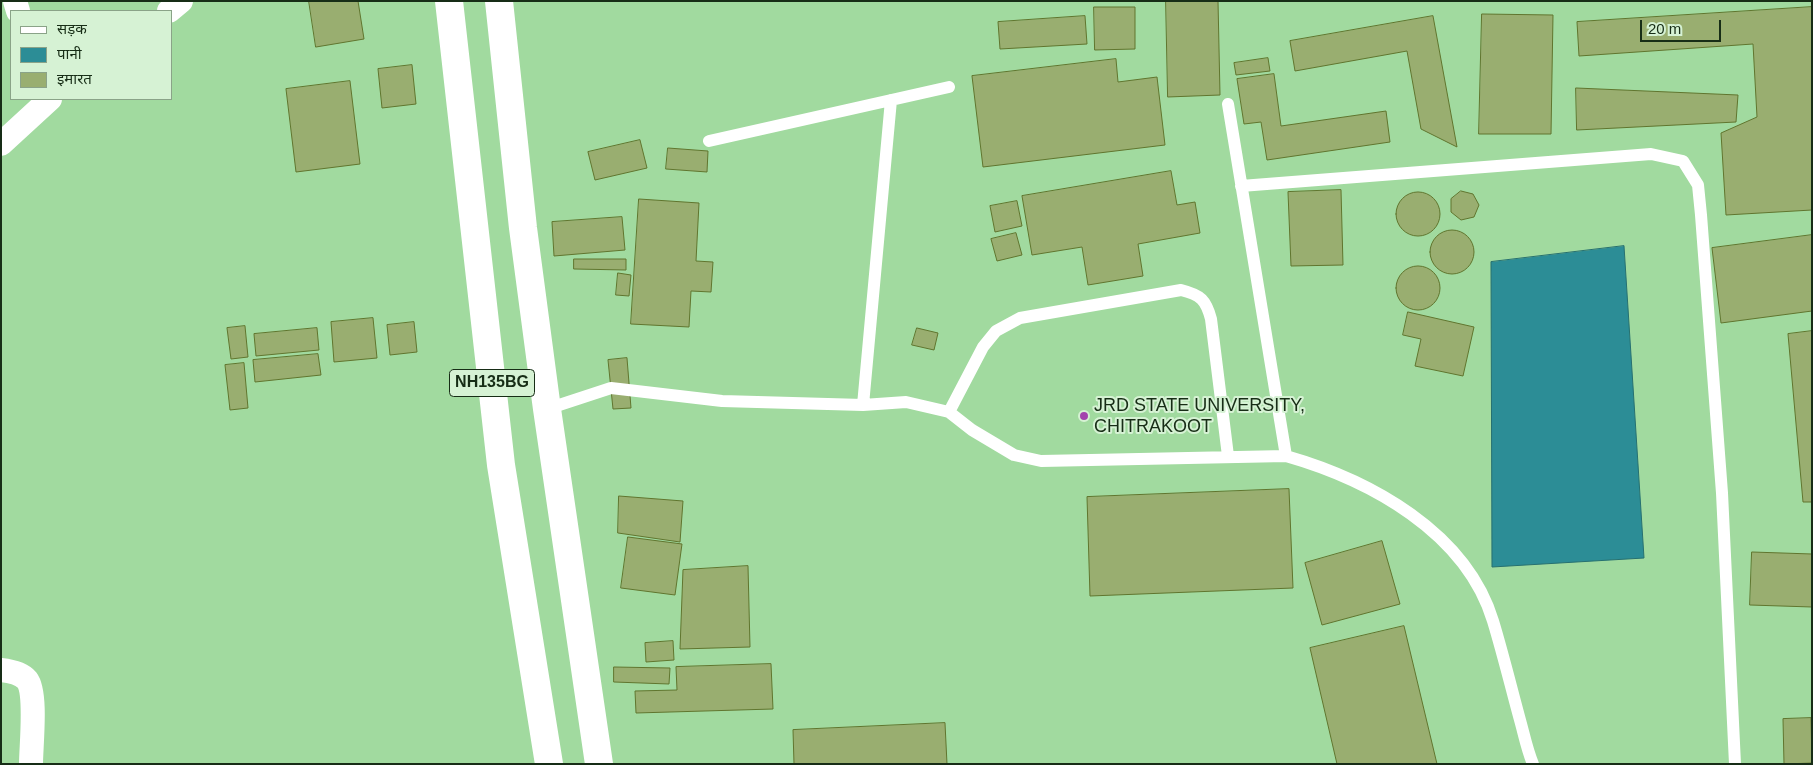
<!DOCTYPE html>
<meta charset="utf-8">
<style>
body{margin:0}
#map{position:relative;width:1813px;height:765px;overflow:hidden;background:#a1da9f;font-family:Helvetica,"Noto Sans Devanagari",sans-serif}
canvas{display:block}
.frame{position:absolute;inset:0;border:2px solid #172d16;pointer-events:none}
.legend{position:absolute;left:10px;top:10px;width:162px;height:90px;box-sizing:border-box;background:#d6f2d4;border:1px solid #8aa388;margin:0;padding:6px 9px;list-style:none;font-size:15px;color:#172d16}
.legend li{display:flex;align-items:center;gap:10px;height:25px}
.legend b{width:25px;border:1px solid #8aa388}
.scale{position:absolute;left:1640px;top:20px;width:81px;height:22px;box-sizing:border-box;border:2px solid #172d16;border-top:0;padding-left:6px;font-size:15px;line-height:18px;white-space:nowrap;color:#172d16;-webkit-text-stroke:4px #d6f2d4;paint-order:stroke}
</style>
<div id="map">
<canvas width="1813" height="765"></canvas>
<div class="frame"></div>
<ul class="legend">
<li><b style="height:6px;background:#fff"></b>सड़क</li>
<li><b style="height:14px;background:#2c8d96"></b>पानी</li>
<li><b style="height:14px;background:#99ae70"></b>इमारत</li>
</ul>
<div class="scale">20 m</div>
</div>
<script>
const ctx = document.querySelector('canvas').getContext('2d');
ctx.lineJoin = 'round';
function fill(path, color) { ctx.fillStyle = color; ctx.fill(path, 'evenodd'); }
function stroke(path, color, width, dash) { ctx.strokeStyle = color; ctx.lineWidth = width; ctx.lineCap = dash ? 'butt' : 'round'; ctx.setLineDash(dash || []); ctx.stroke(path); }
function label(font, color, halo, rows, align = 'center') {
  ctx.font = font + ' Helvetica,sans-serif'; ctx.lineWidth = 4; ctx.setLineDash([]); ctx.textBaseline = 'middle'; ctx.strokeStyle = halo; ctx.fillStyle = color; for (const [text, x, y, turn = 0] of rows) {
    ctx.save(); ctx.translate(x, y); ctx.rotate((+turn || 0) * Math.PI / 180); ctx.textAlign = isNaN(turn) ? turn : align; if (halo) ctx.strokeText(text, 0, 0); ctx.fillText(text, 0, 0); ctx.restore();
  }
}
const water = new Path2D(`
 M1624,246L1644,558L1492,567L1491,262Z`);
const building = new Path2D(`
 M309,1H358L364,39L316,47Z
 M1166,1H1218L1220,95L1168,97Z
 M1094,7H1135V49L1095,50Z
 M1812,7V210L1726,215L1721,133L1757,117L1753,44L1579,56L1577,22Z
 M1482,14L1553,15L1551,134H1479Z
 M1085,16L1087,44L1000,49L998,22Z
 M1433,16L1457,147L1421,129L1407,51L1295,71L1290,41Z
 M1268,58L1270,71L1236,75L1234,63Z
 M1116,59L1118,82L1157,77L1165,145L983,167L972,76Z
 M412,65L416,104L382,108L378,69Z
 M1274,74L1281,126L1386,111L1390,142L1267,160L1261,122L1244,124L1237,79Z
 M350,81L360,164L296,172L286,89Z
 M1576,88L1738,95L1736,122L1577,130Z
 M640,140L647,168L595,180L588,152Z
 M668,148L708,151L707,172L666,169Z
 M1171,171L1177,205L1195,202L1200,233L1138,244L1143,276L1088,285L1082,247L1032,255L1022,196Z
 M1341,190L1343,265L1291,266L1288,192Z
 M1461,191L1473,194L1479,205L1474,217L1461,220L1451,212V199Z
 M1396 214a22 22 0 1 1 44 0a22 22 0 1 1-44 0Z
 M639,199L699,203L696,261L713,262L711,292L691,291L689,327L631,324Z
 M1017,201L1022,226L995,232L990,206Z
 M622,217L625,250L554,256L552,222Z
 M1430 252a22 22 0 1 1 44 0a22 22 0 1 1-44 0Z
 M1016,233L1022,255L997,261L991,239Z
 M1812,235V311L1721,323L1712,248Z
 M574,259H626V270L574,269Z
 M1396 288a22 22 0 1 1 44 0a22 22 0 1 1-44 0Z
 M618,273L631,275L629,296L616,295Z
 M1408,312L1474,327L1463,376L1415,366L1421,339L1403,335Z
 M373,318L377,358L334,362L331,322Z
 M414,322L417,352L390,355L387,325Z
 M245,326L248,357L231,359L227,328Z
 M317,328L319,350L256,356L254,334Z
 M917,328L938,333L934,350L912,345Z
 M1812,331V502H1803L1788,334Z
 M318,354L321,375L255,382L253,360Z
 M627,358L631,408L613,409L608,360Z
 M244,363L248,408L230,410L225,365Z
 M1289,489L1293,588L1090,596L1087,497Z
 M619,496L683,501L680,542L618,533Z
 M628,537L682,544L675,595L621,588Z
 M1382,541L1400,604L1322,625L1305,563Z
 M1752,552L1812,554V607L1750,605Z
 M748,566L750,647L680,649L683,570Z
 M1404,626L1437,764H1337L1310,648Z
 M673,641L674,660L646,662L645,643Z
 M771,664L773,709L636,713L635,691L677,690L676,667Z
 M614,667L670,668L669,684L614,682Z
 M1811,718L1812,763L1784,764L1783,719Z
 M945,723L947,764H794L793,730Z`);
const lane = new Path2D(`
 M1228,104L1286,456
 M709,141L949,87
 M1241,186L1651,154L1683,161L1698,185L1701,215L1722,493L1735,764
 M863,405L891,100
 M547,409L611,388L722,401L863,405L906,402L949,412L972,430L1014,455L1041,461L1286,456C1370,480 1466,532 1493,621C1503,654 1511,687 1520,720C1524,734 1527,750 1533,764
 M949,412L983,347L996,331L1020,318L1181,290C1201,295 1206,300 1211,319L1228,456`);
const street = new Path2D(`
 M15,1L18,11
 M169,11L181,1
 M1,144L50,99
 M1,670C10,671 21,673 27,680C37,693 31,746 31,764`);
const highway = new Path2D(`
 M449,1L501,465L549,764
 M499,1L523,228L547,409L599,764`);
const markers = [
 [1084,416,5,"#a344ad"]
];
const shields = [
 [492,383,85]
];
const shieldNames = [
 ["NH135BG",492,383]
];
const poiNames = [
 ["JRD STATE UNIVERSITY,",1094,406],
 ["CHITRAKOOT",1094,427]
];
fill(water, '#2c8d96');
stroke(water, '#267070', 1);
fill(building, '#99ae70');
stroke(building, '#60752e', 1);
stroke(lane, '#fff', 12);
stroke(street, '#fff', 24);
stroke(highway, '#fff', 28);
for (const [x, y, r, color] of markers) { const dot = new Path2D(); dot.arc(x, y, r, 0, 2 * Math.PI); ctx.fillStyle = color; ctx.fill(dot); stroke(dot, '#d6f2d4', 2); }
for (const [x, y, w] of shields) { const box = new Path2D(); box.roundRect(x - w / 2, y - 13.5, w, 27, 4); ctx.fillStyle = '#d6f2d4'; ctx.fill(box); stroke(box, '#172d16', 1); }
label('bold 16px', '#172d16', null, shieldNames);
label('18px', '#172d16', '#d6f2d4', poiNames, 'left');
</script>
